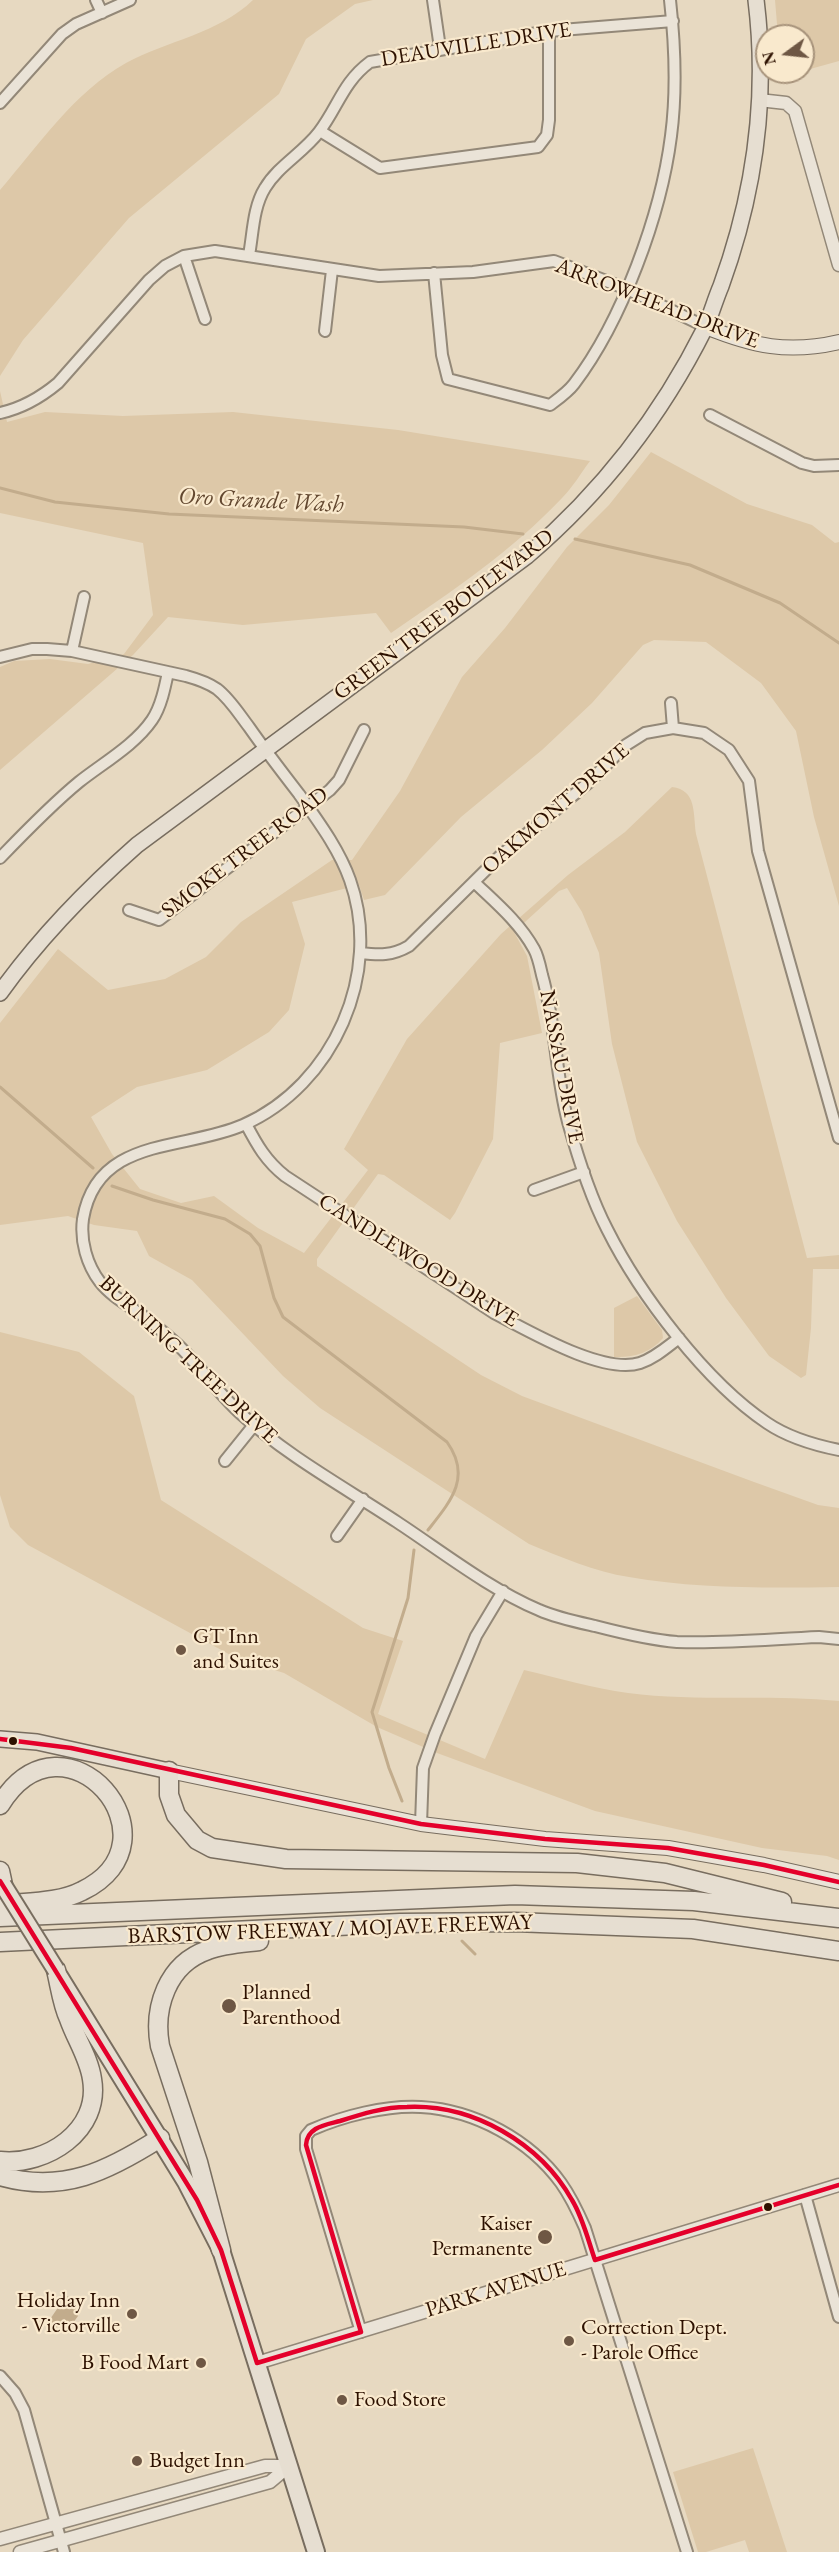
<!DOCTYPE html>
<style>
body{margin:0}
#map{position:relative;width:839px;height:2552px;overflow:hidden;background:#e7d9c1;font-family:"EB Garamond",serif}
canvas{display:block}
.north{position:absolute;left:755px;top:24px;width:60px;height:60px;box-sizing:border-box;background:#f9e9cd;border:2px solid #a7937b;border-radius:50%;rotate:255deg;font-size:16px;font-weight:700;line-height:24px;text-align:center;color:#2d1100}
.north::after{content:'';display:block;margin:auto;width:21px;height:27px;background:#6e5744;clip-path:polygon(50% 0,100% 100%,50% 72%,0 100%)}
</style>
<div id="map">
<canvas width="839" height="2552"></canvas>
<div class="north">N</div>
</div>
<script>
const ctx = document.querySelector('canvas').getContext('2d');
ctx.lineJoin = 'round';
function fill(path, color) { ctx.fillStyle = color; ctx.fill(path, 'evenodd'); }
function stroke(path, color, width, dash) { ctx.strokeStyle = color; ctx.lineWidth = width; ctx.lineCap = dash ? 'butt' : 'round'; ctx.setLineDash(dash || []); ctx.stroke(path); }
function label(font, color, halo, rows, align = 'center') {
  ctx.font = font + ' "EB Garamond",serif'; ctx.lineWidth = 4.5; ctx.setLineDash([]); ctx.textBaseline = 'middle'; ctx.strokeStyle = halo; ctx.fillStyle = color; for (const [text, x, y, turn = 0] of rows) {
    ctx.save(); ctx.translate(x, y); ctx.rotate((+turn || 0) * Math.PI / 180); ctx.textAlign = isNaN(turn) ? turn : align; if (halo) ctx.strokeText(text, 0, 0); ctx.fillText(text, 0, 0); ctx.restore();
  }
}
const green = new Path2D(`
 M253,0H373L355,4L306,39L279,94L129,218L23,340L0,376V190C38,146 74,92 126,63C167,41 219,33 253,0Z
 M775,0H839V61L803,71V36H778Z
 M0,391L7,422L45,412L123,416L233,412L398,430L590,461C581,473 573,487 562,498C512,551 451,592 391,633L376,613L243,625L168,617L133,655L0,770V667L14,661L50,659L88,664L124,654L153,615L143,543L0,513Z
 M651,452L747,504L812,525L835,543L839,542V906L814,817L796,731L761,683L706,642L654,640L643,645L592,703L542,750L461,817L385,895L364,900L359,885L292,902L305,944L289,1010L269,1032L207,1070L137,1087L91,1117L112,1154L140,1189L181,1203L214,1196L258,1228L304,1253L368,1170L344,1149L407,1039L501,934L568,875L625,832L672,787C697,790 693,813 696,834L807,1258L839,1255V1269H813L811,1328L806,1375L801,1378L769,1356L726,1298L677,1221L637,1142L612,1044L599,953L582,912L567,888L559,891L514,932L527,956L542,1033L500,1043L493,1139L455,1213L450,1220L384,1175L378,1174L317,1259V1266L481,1375L522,1396L754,1482L818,1505L839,1508V1587C769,1588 698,1589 629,1577C595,1572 561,1557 529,1544L320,1408L283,1376L192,1280L149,1256L137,1231L94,1225L68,1216L0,1225V1023L58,949L108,990L165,979L206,957L241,922L332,860H352L400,791L462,677L505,628L567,547L609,505Z
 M637,1296L662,1330L663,1338C651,1353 632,1358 614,1357V1308Z
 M0,1332L79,1352L134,1396L161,1500L363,1628L403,1641L378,1714L485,1759L524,1670C558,1678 593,1688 628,1693C698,1702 769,1694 839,1701V1860L827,1856L762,1848L595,1811L437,1753L377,1727L284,1673L236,1658L28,1545L10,1527L0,1495Z
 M753,2448L787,2552H749L745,2540L706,2552H698L673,2472Z`);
const water = new Path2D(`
 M66,2296L73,2298L78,2316L68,2330L60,2325L53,2330L46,2325Z`);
const stream = new Path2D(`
 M0,488L55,502L169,514L464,527L523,534
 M575,539L690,565L780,603L839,643
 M0,1087L93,1168
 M112,1186L153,1200L225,1219L250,1234L260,1246L274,1298L283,1317L447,1442C472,1477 451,1501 428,1530
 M402,1801L389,1768L372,1712L408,1598L414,1550
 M462,1941L475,1954`);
const minor = new Path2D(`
 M96,0L102,13
 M433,0L440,48
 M0,103L62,34L76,24L130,0
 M320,131L380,168L538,147L547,135L549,120V31
 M249,255C253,234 253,207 265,188C278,166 303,153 319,132C338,107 343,82 370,62L549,31L673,21
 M184,256L205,319
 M434,273L442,355L448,379L550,405C558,399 568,392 574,384C622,321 661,215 671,136C677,91 675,45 670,0
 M325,331L332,270
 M0,413C23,408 40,398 58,383L149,280L165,266L184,256L215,251L379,276L473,272L554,261L627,289L706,327
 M710,415L802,463L814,466L839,465
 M72,651L84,597
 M0,657L32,649H47L72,651L186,676C197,679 207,682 217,689C230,699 239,714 249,727C265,750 282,772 299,794C318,821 339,849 350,880C383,973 334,1085 243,1125C184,1151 97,1136 83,1219C80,1241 87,1265 100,1282C110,1295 126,1304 139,1313C153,1323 166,1334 178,1345C200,1366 217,1392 240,1413C287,1456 344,1487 397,1522C441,1551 491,1590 539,1610C557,1618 577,1622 595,1626C622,1633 650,1640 677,1642C724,1644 772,1639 819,1637L839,1639
 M671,703L673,728
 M0,858C25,832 51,805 79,782C103,763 135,745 152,720C161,707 165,687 168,672
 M474,882C496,903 519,922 534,949C538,956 540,966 542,975C556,1023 555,1074 568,1122C578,1158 590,1196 607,1229C640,1295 706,1382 767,1423C789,1438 814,1445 839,1450
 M129,910L159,920L330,790L339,780L364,730
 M360,953C379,955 392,956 409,946L499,857L588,783L626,745L645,733L673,728L704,733L729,750L749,781L758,851L839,1138
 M246,1124C257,1145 266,1161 285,1176L494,1313C529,1331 603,1375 640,1363C655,1358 667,1347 679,1338
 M534,1190L584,1172
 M225,1461L254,1425
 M337,1536L363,1499
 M421,1824L423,1768L435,1734L476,1636L503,1591
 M805,2195L839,2317
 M361,2332L306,2149V2136L311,2130C343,2116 386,2105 421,2107C475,2110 530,2140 561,2183C571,2197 578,2212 585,2228L687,2552
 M0,2376L15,2393L24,2410L64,2552`);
const tertiary = new Path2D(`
 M759,100L786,103L795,111L839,265
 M257,2363L839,2185
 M0,2539L265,2466H289
 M20,2552L270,2482L289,2466`);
const secondary = new Path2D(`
 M706,327C753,346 788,354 839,342
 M169,1771L421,1824L545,1839L668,1848L764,1865L839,1882`);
const primary = new Path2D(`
 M0,993C40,937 86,890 137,845L527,556C602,492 661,416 705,328C711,315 715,300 721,286C754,195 768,97 756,0
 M0,1739L37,1742L169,1771`);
const trunk = new Path2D(`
 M59,1976L186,2182L221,2250L316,2552`);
const motorway = new Path2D(`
 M169,1771V1795L176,1815L197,1840L212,1848L286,1859L577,1863L665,1873L782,1902
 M0,1805C65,1700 186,1841 82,1891C59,1903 27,1902 1,1905
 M0,1871L3,1885
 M0,1917L515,1895L694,1901L839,1918
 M0,1942L400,1923L515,1922L693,1929L839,1951
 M0,2161C46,2166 101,2131 92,2079C89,2058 76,2039 69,2019C62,2004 60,1986 56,1970
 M0,2176C63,2194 108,2171 160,2138
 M221,2250L198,2162L160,2046C153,2008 167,1964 208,1950C223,1944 242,1943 259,1941`);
const trunkBridge = new Path2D(`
 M3,1885L56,1970`);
const bus1 = new Path2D(`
 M0,1739L71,1748L421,1824L545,1839L668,1848L764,1865L839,1882
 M0,1881L197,2200L221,2250L257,2363L361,2332L306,2145C307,2127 325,2125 340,2121C362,2114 384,2107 407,2107C473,2104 540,2143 572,2200C583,2218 588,2240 595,2260L839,2185`);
const markers = [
 [181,1650,6,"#6e5744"],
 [13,1741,5,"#2d1100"],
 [229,2006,8,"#6e5744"],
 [768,2207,5,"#2d1100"],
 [545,2237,8,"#6e5744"],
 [132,2314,6,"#6e5744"],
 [569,2341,6,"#6e5744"],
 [201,2363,6,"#6e5744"],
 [342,2400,6,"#6e5744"],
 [137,2461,6,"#6e5744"]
];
const streetNames = [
 ["DEAUVILLE DRIVE",476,45,-9],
 ["ARROWHEAD DRIVE",657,304,21],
 ["GREEN TREE BOULEVARD",444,615,-37],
 ["OAKMONT DRIVE",556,809,-41],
 ["SMOKE TREE ROAD",245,853,-37],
 ["NASSAU DRIVE",561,1067,79],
 ["CANDLEWOOD DRIVE",418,1261,32],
 ["BURNING TREE DRIVE",188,1360,43],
 ["BARSTOW FREEWAY / MOJAVE FREEWAY",330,1930,-2],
 ["PARK AVENUE",496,2290,-17]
];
const poiNames = [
 ["GT Inn",193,1637],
 ["and Suites",193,1662],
 ["Planned",242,1993],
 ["Parenthood",242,2018],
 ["Kaiser",532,2224,"right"],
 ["Permanente",532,2249,"right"],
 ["Holiday Inn",120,2301,"right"],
 ["- Victorville",120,2326,"right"],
 ["Correction Dept.",581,2328],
 ["- Parole Office",581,2353],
 ["B Food Mart",189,2363,"right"],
 ["Food Store",354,2400],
 ["Budget Inn",149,2461]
];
const waterNames = [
 ["Oro Grande Wash",261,501,3]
];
fill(green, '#ddc8a8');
fill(water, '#c2ac8c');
stroke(stream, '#c2ac8c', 3);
stroke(minor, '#938878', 14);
stroke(tertiary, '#938878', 15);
stroke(secondary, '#786d5f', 16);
stroke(primary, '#786d5f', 18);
stroke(trunk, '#786d5f', 20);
stroke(motorway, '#786d5f', 21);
stroke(minor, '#eae3d7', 10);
stroke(tertiary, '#eae3d7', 12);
stroke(secondary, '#eae3d7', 14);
stroke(primary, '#e6ded1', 15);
stroke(trunk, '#e6ded1', 16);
stroke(motorway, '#e6ded1', 18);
stroke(trunkBridge, '#786d5f', 20, []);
stroke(trunkBridge, '#e6ded1', 16);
stroke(bus1, '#e4002b', 4.5);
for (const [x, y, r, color] of markers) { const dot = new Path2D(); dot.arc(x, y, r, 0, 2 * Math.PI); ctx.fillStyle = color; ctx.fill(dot); stroke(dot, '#f9e9cd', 2); }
label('22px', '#2d1100', '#f9e9cd', streetNames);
label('22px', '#2d1100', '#f9e9cd', poiNames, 'left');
label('italic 24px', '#62472f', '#f9e9cd', waterNames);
</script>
